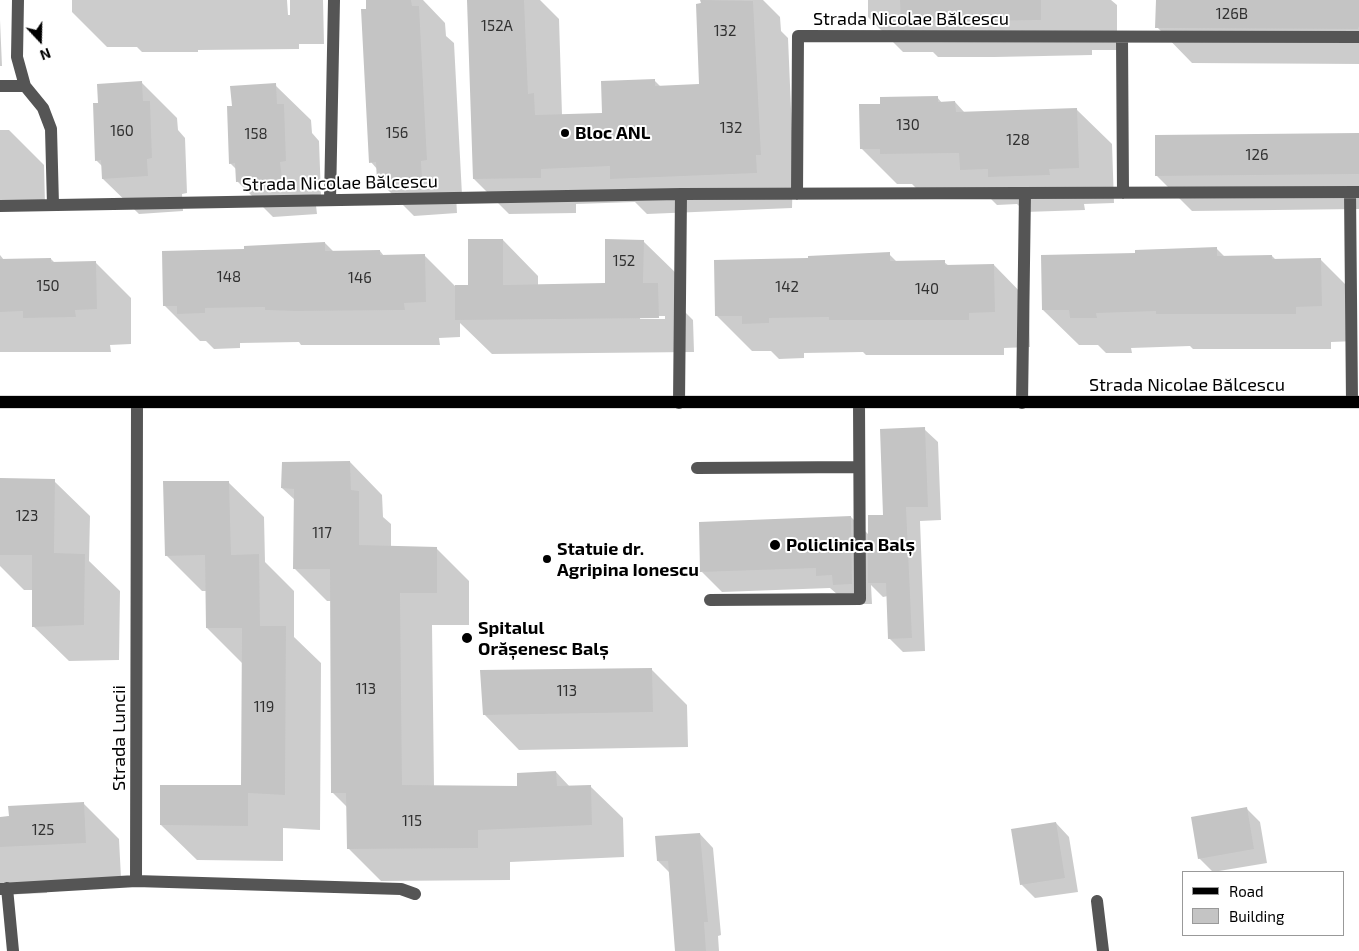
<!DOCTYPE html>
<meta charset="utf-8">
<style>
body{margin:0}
#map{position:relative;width:1359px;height:951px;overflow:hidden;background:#fff;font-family:"Exo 2",sans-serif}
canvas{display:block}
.legend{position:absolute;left:1182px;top:871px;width:162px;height:65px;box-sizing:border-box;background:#fff;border:1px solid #999;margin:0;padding:6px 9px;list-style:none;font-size:15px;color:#000}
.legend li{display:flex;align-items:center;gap:10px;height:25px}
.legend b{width:25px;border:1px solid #999}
.north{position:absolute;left:15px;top:15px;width:50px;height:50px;-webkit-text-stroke:4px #fff;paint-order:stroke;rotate:159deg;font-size:14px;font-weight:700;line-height:20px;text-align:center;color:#000}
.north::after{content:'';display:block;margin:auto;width:18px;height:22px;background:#000;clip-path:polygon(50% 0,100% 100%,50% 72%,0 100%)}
</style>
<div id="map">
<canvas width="1359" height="951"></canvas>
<ul class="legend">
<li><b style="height:6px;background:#000"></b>Road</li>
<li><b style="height:14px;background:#c4c4c4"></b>Building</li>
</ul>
<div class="north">N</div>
</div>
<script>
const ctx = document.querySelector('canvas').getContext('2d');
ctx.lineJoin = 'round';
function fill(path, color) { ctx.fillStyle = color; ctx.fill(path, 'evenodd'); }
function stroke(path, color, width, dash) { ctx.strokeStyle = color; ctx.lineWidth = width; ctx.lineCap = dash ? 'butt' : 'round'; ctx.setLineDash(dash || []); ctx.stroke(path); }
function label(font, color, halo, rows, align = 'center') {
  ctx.font = font + ' "Exo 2",sans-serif'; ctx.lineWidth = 4; ctx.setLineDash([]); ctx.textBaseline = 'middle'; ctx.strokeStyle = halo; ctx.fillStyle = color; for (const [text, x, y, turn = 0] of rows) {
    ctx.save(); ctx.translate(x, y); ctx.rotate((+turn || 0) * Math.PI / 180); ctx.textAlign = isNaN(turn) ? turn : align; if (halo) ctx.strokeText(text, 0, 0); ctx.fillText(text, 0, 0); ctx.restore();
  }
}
const shadow = new Path2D(`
 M72,0H287L288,15H290V0H323L324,44H299V49L198,50V52H142L137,47H107L72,12Z
 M367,0H423L445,23L446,36L454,43L462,195H456L457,213L414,216L378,180L377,169L371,162Z
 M468,0H540L559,19L562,115L603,114L654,80L661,87L700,85L702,0H763L780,17L781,31L788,38L792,132L794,134L792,208L647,214L635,202L576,204V213L509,214L474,179Z
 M868,0H1111L1117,5V50H1092V55L995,57H938L933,52H903L868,17Z
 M1157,0H1359V64L1192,63L1157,27Z
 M0,20L2,66H0Z
 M141,82L177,118L178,130L185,138L187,193L182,194L183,211L139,214L103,179V167L96,160L99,104Z
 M275,85L311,120L312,133L319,141L321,196L315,197L317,214L273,217L238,182L237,170L230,163L233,107Z
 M937,97L942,103L955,102L965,113L1076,109L1112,144L1114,203L1084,204L1085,210L1025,212L1017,204L997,205L980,188L917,189L912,184H897L862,149L881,105Z
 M0,130H9L44,165L45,204L0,205Z
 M1359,135V209L1192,211L1156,175Z
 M503,240L538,276V285H606L643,241L679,276L678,305L693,320L694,352L492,354L460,323V337L439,338L440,345H301L299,342L240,343V348L214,349L206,341H200L165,306L245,250L325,243L334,252L380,251L384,256L424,255L455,286H469ZM640,316H665V319H640Z
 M1216,248L1225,257L1272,256L1276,260H1321L1356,295L1357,341L1331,342V349H1193L1190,346L1131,348L1132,353H1106L1098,345H1079L1043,310L1137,254Z
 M889,254L898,263L944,262L949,266L994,265L1029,301L1030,347L1004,348V355H866L863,352L804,353V358L779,359L771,351H752L717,316L810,260Z
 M0,255L4,260L51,259L55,263L95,262L131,298V344L110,345L111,352H0Z
 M924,429L938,442L941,520L920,521L925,651L903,652L889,638L888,596L883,597L871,585L872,604H854L838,595L830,588L722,592L702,572L851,517L869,535L885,516Z
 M350,462L382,495L383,517L391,524V547L436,548L469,581V625H432L434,786L519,787L556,772L570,787L590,786L623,818L624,857L510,862V880L381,881L348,848V808L332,792L331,601H327L294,568L295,500L282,488Z
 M0,479L54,481L90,516L89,561L120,591L119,660L69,661L33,626V590H24L0,566Z
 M228,482L264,517L265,562L294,591V637L321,663L320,830L283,828V861L197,860L161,825L243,787L242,663L207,628L206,591H202L166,555Z
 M652,670L687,705L688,747L519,750L484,714Z
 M84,804L119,839L121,878L47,882V893L0,895V818Z
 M1246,808L1260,822L1267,863L1213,872L1199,858Z
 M1056,823L1069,837L1078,892L1035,898L1021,884Z
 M700,834L713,848L721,935L718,936L719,951H677L671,874L658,861Z`);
const building = new Path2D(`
 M366,0H411L412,6H419L427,160L421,161L422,178L377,181L376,162L369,163L361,9H366Z
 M467,0H524L528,94L534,93L535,115L602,113L601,81L655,79V86L699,84L696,4L701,3L700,0L753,1L761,155H756L757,173L610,179V166L541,169V178L473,179Z
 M900,0H1041V20L901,22Z
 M1156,0H1359V26L1358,29L1155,28Z
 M142,81L143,101H150L152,158L147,159L148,176L102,179L101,160L95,161L93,103H98L97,84Z
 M276,83L277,104H284L286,161L280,162L282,179L236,182L235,163L229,164L227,106H232L230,86Z
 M938,96V102L955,101L956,112L1077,108L1079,168L1049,169L1050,175L988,177V169L960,170L959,153L880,154V149H860L859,104H880V97Z
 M1359,133V174L1155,176V135Z
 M468,239H503V285L605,283V239L644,240L643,283H658L659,318L455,320V285H468Z
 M325,242V251L380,250V255L425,254L426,302L404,303L405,310L296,311L265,310V307L205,308V313L177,314V306H163L162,251L244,249V246Z
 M1217,247V256L1272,255V259L1321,258L1322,306L1296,307V314H1156V311L1096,313L1097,318H1070L1069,310H1042L1041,255L1135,253V250Z
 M890,252V261L945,260V265L994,264L995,312L969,313V320H829V317L769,318V323L742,324V316H715L714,260L808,258V256Z
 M51,258V262L96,261L97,309L75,310L76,317L23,318V311L0,312V259Z
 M925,427L928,507H906L912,638L888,639L886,583H868V515H883L880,429Z
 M350,461L351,490L359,491V545L437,547V593H400L402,785L517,786V773L556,771L557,786L591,785L592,825L478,830V848L347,849L346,793H331L330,569H293L294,489L281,488L282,462Z
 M0,478L55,479L54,553L85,554L84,625L32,627V555H0Z
 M163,481H229L231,555L259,554L260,626H286L285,795L248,793V826L160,825V785H241L242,628H206L205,555L165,556Z
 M851,516L852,584L833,585L832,575L816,576V568L700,572L699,522Z
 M652,668L653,712L483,715L480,670Z
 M84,802L86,843L0,847V817L9,816L8,806Z
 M1247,807L1254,849L1198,859L1191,817Z
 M1056,822L1065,878L1020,885L1011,829Z
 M700,833L708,922H704L706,951H675L668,861H657L655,836Z`);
const minor = new Path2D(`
 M18,0L17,57L25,86L43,108L51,129L53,205
 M1122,37L1123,193
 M0,86H25
 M1350,192L1352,402
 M797,194L798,36L1359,37
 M330,200L334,0
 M0,206L681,194L1359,192
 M679,403L681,194
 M1022,403L1025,193
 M697,468L859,467
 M710,600L860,599L859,402
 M136,881L137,403
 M7,888L13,951
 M0,889L136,881L401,889L415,894
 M1097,901L1103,951`);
const major = new Path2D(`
 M0,402H1359`);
const markers = [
 [565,133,5,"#000"],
 [775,545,6,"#000"],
 [547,559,5,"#000"],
 [467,638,6,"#000"]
];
const numberNames = [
 ["126B",1232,14],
 ["152A",497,26],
 ["132",725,31],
 ["130",908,125],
 ["132",731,128],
 ["160",122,131],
 ["156",397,133],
 ["158",256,134],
 ["128",1018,140],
 ["126",1257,155],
 ["152",624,261],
 ["148",229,277],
 ["146",360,278],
 ["150",48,286],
 ["142",787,287],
 ["140",927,289],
 ["123",27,516],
 ["117",322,533],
 ["113",366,689],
 ["113",567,691],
 ["119",264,707],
 ["115",412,821],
 ["125",43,830]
];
const streetNames = [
 ["Strada Nicolae Bălcescu",911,19],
 ["Strada Nicolae Bălcescu",340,183,-1],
 ["Strada Nicolae Bălcescu",1187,385],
 ["Strada Luncii",119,738,-90]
];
const poiNames = [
 ["Bloc ANL",575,133],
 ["Policlinica Balș",786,545],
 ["Statuie dr.",557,549],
 ["Agripina Ionescu",557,570],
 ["Spitalul",478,628],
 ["Orășenesc Balș",478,649]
];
fill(shadow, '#0003');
fill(building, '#c4c4c4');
stroke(major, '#dbdbdb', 14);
stroke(minor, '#555', 12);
stroke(major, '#000', 12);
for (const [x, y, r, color] of markers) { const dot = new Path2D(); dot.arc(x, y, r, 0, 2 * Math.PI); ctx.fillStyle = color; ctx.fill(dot); stroke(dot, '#fff', 2); }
label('15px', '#313131', null, numberNames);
label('18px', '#000', '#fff', streetNames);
label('bold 18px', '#000', '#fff', poiNames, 'left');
</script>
